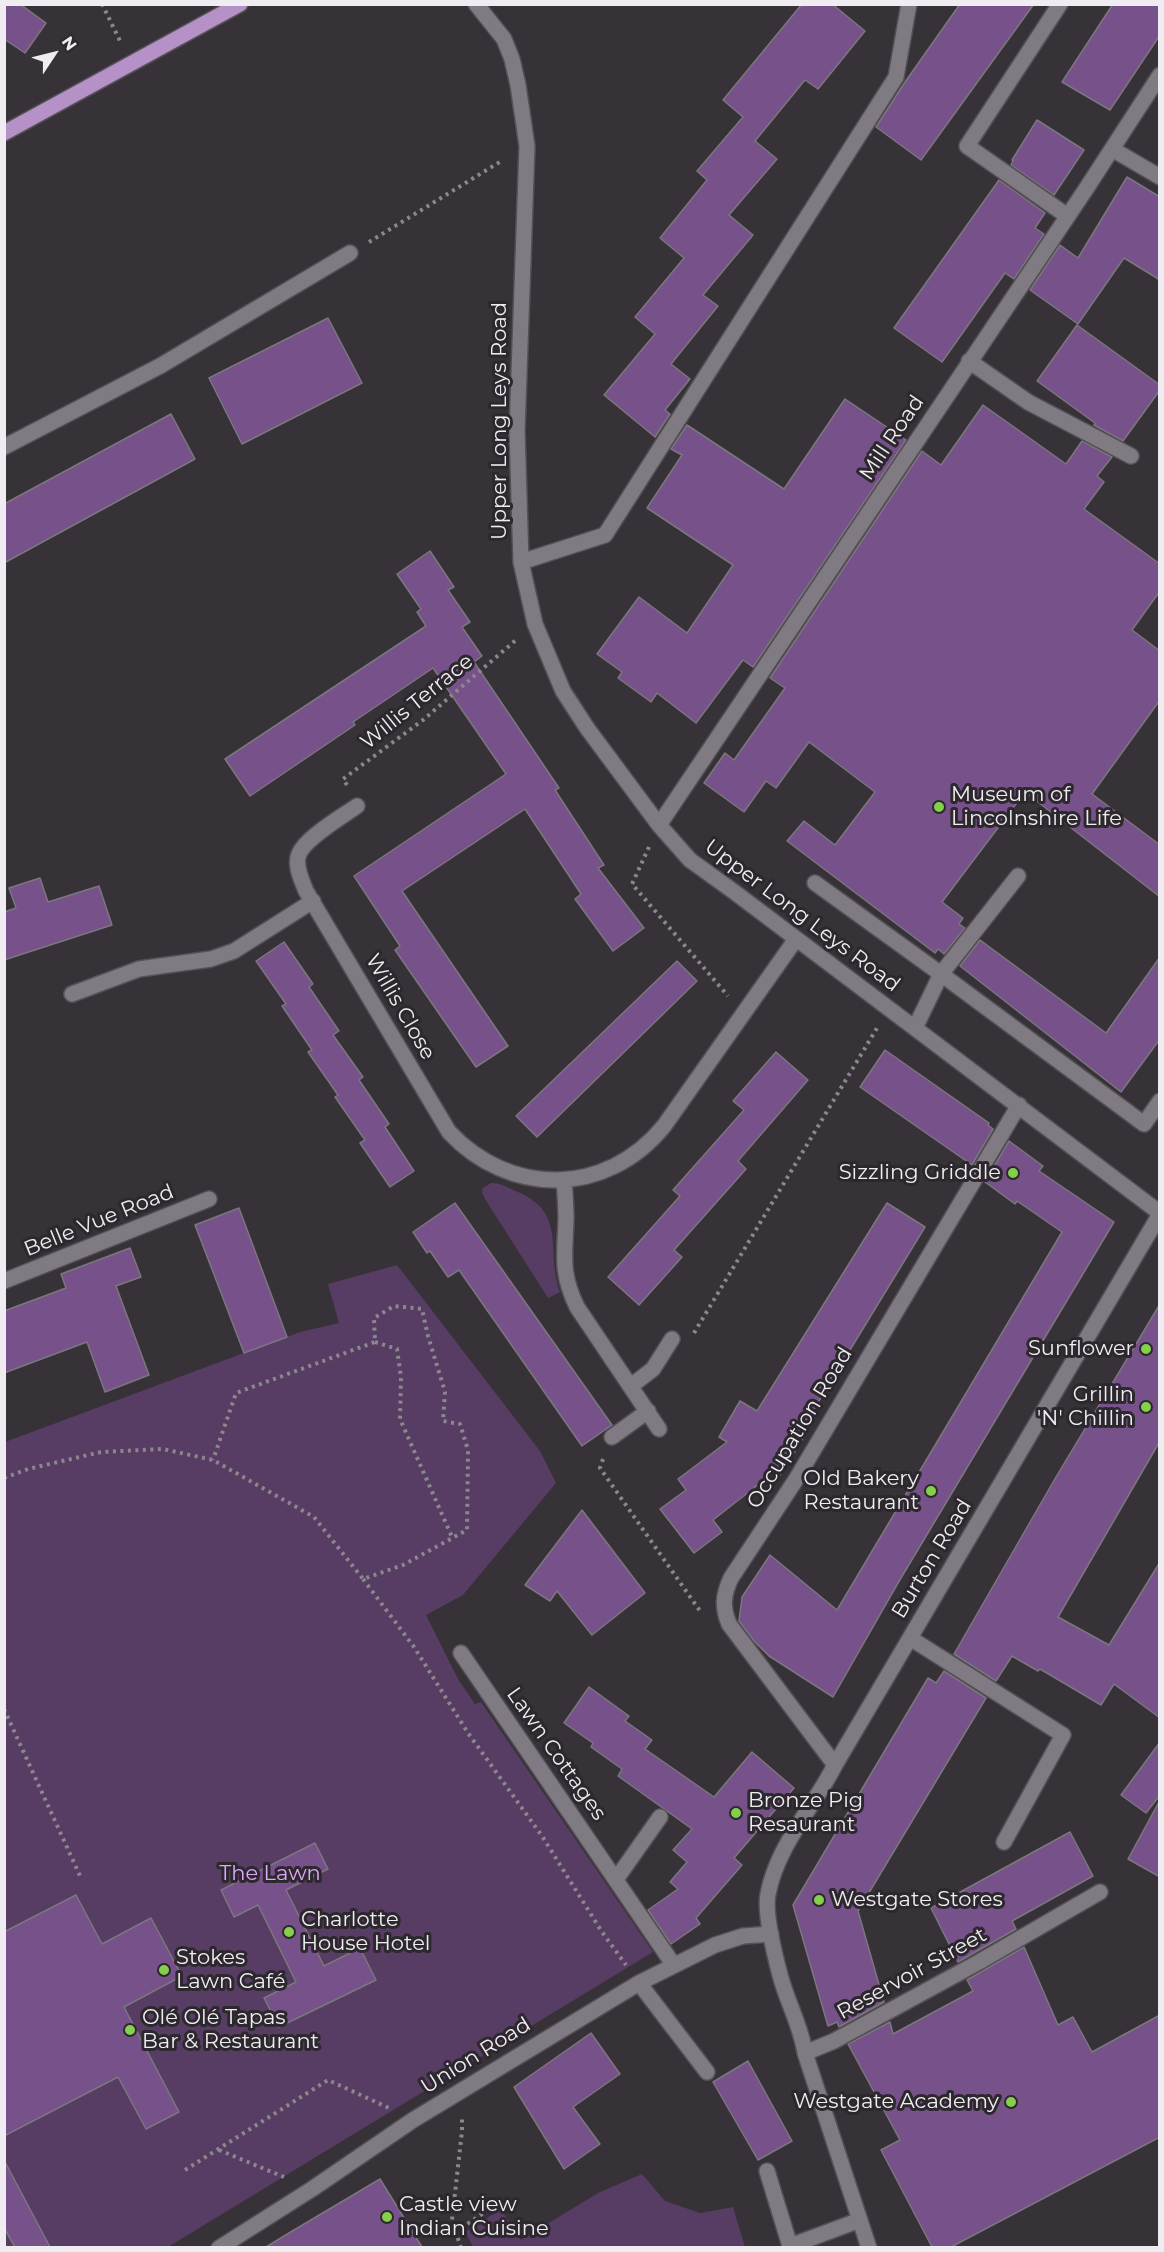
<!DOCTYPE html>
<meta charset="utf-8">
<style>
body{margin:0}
#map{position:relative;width:1164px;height:2252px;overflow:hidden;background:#363238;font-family:Montserrat,sans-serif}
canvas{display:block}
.frame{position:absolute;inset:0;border:6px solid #efedf1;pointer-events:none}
.north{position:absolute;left:24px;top:24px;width:60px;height:60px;-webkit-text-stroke:4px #2c282e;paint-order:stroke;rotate:55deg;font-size:16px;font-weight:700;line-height:24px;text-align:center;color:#efedf1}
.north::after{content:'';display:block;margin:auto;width:21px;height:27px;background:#efedf1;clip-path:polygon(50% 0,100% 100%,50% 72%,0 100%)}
</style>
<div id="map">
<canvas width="1164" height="2252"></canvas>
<div class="frame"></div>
<div class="north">N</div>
</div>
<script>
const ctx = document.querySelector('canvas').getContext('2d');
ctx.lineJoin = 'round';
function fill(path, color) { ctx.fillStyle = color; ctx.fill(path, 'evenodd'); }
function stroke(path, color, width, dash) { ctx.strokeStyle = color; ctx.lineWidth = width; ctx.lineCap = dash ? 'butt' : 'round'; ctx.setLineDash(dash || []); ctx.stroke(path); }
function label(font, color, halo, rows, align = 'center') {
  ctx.font = font + ' Montserrat,sans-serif'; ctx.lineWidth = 6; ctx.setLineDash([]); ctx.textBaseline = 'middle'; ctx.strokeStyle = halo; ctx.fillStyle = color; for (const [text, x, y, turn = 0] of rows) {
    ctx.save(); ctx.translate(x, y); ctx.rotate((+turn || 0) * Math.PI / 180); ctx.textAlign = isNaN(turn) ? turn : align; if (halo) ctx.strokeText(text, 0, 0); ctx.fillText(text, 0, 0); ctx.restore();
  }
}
const green = new Path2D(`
 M491,1183C501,1183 509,1188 518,1192C568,1214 545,1250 560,1292L548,1298L485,1199L482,1193L483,1188Z
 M397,1265L540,1451L556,1483L463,1595L426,1615L458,1679L475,1704L481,1702L653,1952L168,2247L5,2248V1442L300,1332L339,1323L328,1284Z
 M642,2174L665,2201L700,2213L733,2207L745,2247H473L465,2232L501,2209L521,2240L598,2193Z`);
const building = new Path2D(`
 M4,4H20L46,23L25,53L4,39Z
 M802,4H832L865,31L818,89L805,80L755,141L777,159L729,215L753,235L703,295L718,306L671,364L690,379L665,410L670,414L655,437L604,395L655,334L635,317L684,258L660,238L707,180L697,171L743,117L723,100Z
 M960,4H1034L921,160L876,127L905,82Z
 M1113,4H1160V35L1110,110L1062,82Z
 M1037,120L1084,150L1054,195L1011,165L1013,161L1012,160Z
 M1127,177L1160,197V280L1124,258L1078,324L1030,290L1060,245L1078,258Z
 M999,180L1045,213L1035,228L1044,234L1014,279L1005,273L942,362L894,328Z
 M328,318L362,383L242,444L209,378Z
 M1077,325L1160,385V390L1123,441L1094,425L1095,423L1037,381Z
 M845,399L906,440L753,667L743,660L696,723L657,693L651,702L618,678L622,672L597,654L639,597L687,633L733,565L647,508L682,455L671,449L687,425L784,489Z
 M983,405L1066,464L1082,441L1112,457L1097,476L1104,482L1084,509L1160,564V591L1132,630L1160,651V700L1092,794L1160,845V897L1025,792L942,902L963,918L959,924L965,928L944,954L938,949L935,953L787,841L804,821L835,845L875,792L809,742L776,788L766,781L744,812L704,783L725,753L734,760L785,688L770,678L922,451L941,465Z
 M171,414L195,459L4,563V504Z
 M430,551L454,587L448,590L470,622L462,627L482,656L474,662L559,788L555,790L604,865L598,868L644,928L613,951L575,899L581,894L525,809L402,891L508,1046L476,1067L395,950L400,946L354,876L506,774L433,668L353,722L355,725L250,796L225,759L426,626L417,612L421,609L397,574Z
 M40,878L48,902L99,886L112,925L4,960V912L16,908L9,888Z
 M980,940L1106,1033L1160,957V1039L1121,1092L960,966Z
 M284,942L313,984L309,987L339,1031L333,1035L363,1077L359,1080L389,1124L385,1127L414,1171L390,1187L360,1143L365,1140L335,1097L338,1095L308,1052L312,1050L282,1006L286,1004L256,961Z
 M677,961L697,981L537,1137L516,1116Z
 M885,1050L989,1123L988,1125L993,1129L972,1165L860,1087Z
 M776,1052L808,1080L738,1161L746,1169L674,1250L682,1257L639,1305L608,1277L680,1196L673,1190L744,1110L733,1101Z
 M1009,1141L1043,1166L1039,1171L1114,1222L898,1583L833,1697L769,1656L754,1641L739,1621L742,1597L770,1555L837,1610L1062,1232L1017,1201L1015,1204L985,1182Z
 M455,1203L612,1425L582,1446L459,1270L448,1277L430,1251L427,1253L413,1232Z
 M887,1203L925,1227L800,1432L805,1435L780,1475L771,1470L764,1480L713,1520L722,1532L694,1553L660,1509L686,1490L678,1479L727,1442L719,1437L740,1401L757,1411Z
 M239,1208L287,1337L244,1353L195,1225Z
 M130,1248L141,1277L116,1286L149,1375L105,1392L87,1342L4,1373V1311L66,1288L61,1274Z
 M1160,1304V1441L1058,1617L1109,1645L1160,1562V1718L1114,1684L1101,1705L1040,1669L1038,1671L1012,1656L996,1681L954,1654L1056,1477Z
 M582,1510L645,1593L592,1635L557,1591L550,1601L525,1585Z
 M944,1671L986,1698L858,1911L884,2002L839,2027L837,2022L828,2026L793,1905L928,1678L936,1683Z
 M589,1687L629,1716L625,1721L652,1740L645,1749L714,1797L752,1752L794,1788L734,1858L742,1865L696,1918L700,1924L671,1944L648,1910L678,1889L670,1882L687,1862L673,1850L692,1829L618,1776L622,1769L591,1747L593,1743L564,1723Z
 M1160,1742V1795L1146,1813L1121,1795Z
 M1160,1800V1877L1128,1859Z
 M1070,1832L1093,1876L1012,1921L1016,1929L958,1962L931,1908Z
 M315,1843L328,1869L286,1890L324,1966L360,1948L376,1980L279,2027L264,1998L296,1982L258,1905L234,1917L221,1890Z
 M76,1895L102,1944L151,1918L182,1976L124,2007L179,2112L146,2129L118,2077L4,2136V1932Z
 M1024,1947L1058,2025L1073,2017L1092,2052L1160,2015V2137L951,2247H932L881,2150L900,2140L848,2044L890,2022L893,2034L973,1991L967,1980Z
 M591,2033L620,2074L573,2107L600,2144L564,2169L514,2087Z
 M748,2061L792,2141L758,2160L713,2082Z
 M4,2160L50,2247H15L4,2228Z
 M380,2179L422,2247H266L294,2230Z`);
const path = new Path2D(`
 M102,4L120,41
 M369,242L503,160
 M347,785L343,779L423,720L516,640
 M649,847L632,884L728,996
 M694,1333L877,1028
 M375,1342L397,1349L401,1377L400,1419L452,1537
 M603,1459L600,1468L700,1611
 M4,1478L28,1469L101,1452L163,1449L213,1460L314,1517L363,1579L403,1565L467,1530L468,1450L460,1424L443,1421L445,1392L428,1336L422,1309L394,1306L374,1318L375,1342L236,1393L213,1460
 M363,1579L414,1647L468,1733L542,1836L602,1932L626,1965
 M4,1709L81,1878
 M219,2150L284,2177
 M185,2170L328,2080L389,2108
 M454,2230L463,2227L485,2212
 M461,2248L452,2220L462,2131V2119`);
const minor = new Path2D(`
 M476,4L504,39L512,59L518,85L527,146L517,431L521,562L535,624L563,691L587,728L659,825L690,860L733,891L1160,1213
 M1060,4L967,146L1066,215
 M1112,149L1160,177
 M969,361L1028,402L1131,456
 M4,447L160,366L350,253
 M521,562L605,535L896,77L909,4
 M357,806C343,816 305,838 299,854C294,865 302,881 306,891L449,1132C510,1197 606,1197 664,1126L796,939
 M659,825L1086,189L1160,75
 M1018,876L941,974L1144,1124L1160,1101
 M815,883L941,974L915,1028
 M72,994L139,969L211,959L234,951L313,901
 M564,1180C565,1193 566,1206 566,1218C565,1255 560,1272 577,1307L659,1429
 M4,1281L209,1199
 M631,1386L653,1369L672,1339
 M612,1437L648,1411
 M910,1638L1063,1735L1004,1842
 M461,1653L673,1964
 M835,1765L729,1624C722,1607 723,1595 731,1578L795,1481L1019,1105
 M617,1878L660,1817
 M639,1983L707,2072
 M805,2053L834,2041L979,1962L1100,1892
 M767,2171L790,2246L860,2220
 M219,2248L312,2189L413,2120L639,1983L715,1945L743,1936L771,1934
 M869,2248L805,2053C801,2026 787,2002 780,1975C775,1956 764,1913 768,1894C777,1846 813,1808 835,1765L1160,1214`);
const major = new Path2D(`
 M4,133L240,4`);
const markers = [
 [939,807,6,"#85cf4c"],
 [1013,1173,6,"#85cf4c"],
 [1146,1349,6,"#85cf4c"],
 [1146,1407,6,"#85cf4c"],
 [931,1491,6,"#85cf4c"],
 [736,1813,6,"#85cf4c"],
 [819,1900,6,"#85cf4c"],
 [289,1932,6,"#85cf4c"],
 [164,1970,6,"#85cf4c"],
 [130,2030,6,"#85cf4c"],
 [1011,2102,6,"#85cf4c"],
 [387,2217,6,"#85cf4c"]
];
const streetNames = [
 ["Upper Long Leys Road",500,421,-90],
 ["Mill Road",892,438,-56],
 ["Willis Terrace",417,702,-39],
 ["Upper Long Leys Road",802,916,37],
 ["Willis Close",400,1007,60],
 ["Belle Vue Road",99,1221,-22],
 ["Occupation Road",800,1428,-59],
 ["Burton Road",932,1559,-59],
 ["Lawn Cottages",556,1754,55],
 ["Reservoir Street",912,1974,-29],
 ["Union Road",476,2056,-32]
];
const poiNames = [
 ["Museum of",951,795],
 ["Lincolnshire Life",951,819],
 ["Sizzling Griddle",1001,1173,"right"],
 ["Sunflower",1134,1349,"right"],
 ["Grillin",1134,1395,"right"],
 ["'N' Chillin",1134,1419,"right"],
 ["Old Bakery",919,1479,"right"],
 ["Restaurant",919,1503,"right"],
 ["Bronze Pig",748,1801],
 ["Resaurant",748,1825],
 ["Westgate Stores",831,1900],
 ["Charlotte",301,1920],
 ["House Hotel",301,1944],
 ["Stokes",176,1958],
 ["Lawn Café",176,1982],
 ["Olé Olé Tapas",142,2018],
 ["Bar & Restaurant",142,2042],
 ["Westgate Academy",999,2102,"right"],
 ["Castle view",399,2205],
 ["Indian Cuisine",399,2229]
];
const parkNames = [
 ["The Lawn",270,1874]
];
fill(green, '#573c64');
fill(building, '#775189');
stroke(building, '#7b777e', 1.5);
stroke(minor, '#545156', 18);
stroke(major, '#545156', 18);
stroke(path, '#8b888d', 4, [3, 4.5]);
stroke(minor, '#807b82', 15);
stroke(major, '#b591c7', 15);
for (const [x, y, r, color] of markers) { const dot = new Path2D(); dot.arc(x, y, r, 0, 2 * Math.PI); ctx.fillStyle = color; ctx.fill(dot); stroke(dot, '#2c282e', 2); }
label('21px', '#efedf1', '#2c282e', streetNames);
label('21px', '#efedf1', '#2c282e', poiNames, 'left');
label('21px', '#dea7f9', '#2c282e', parkNames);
</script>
